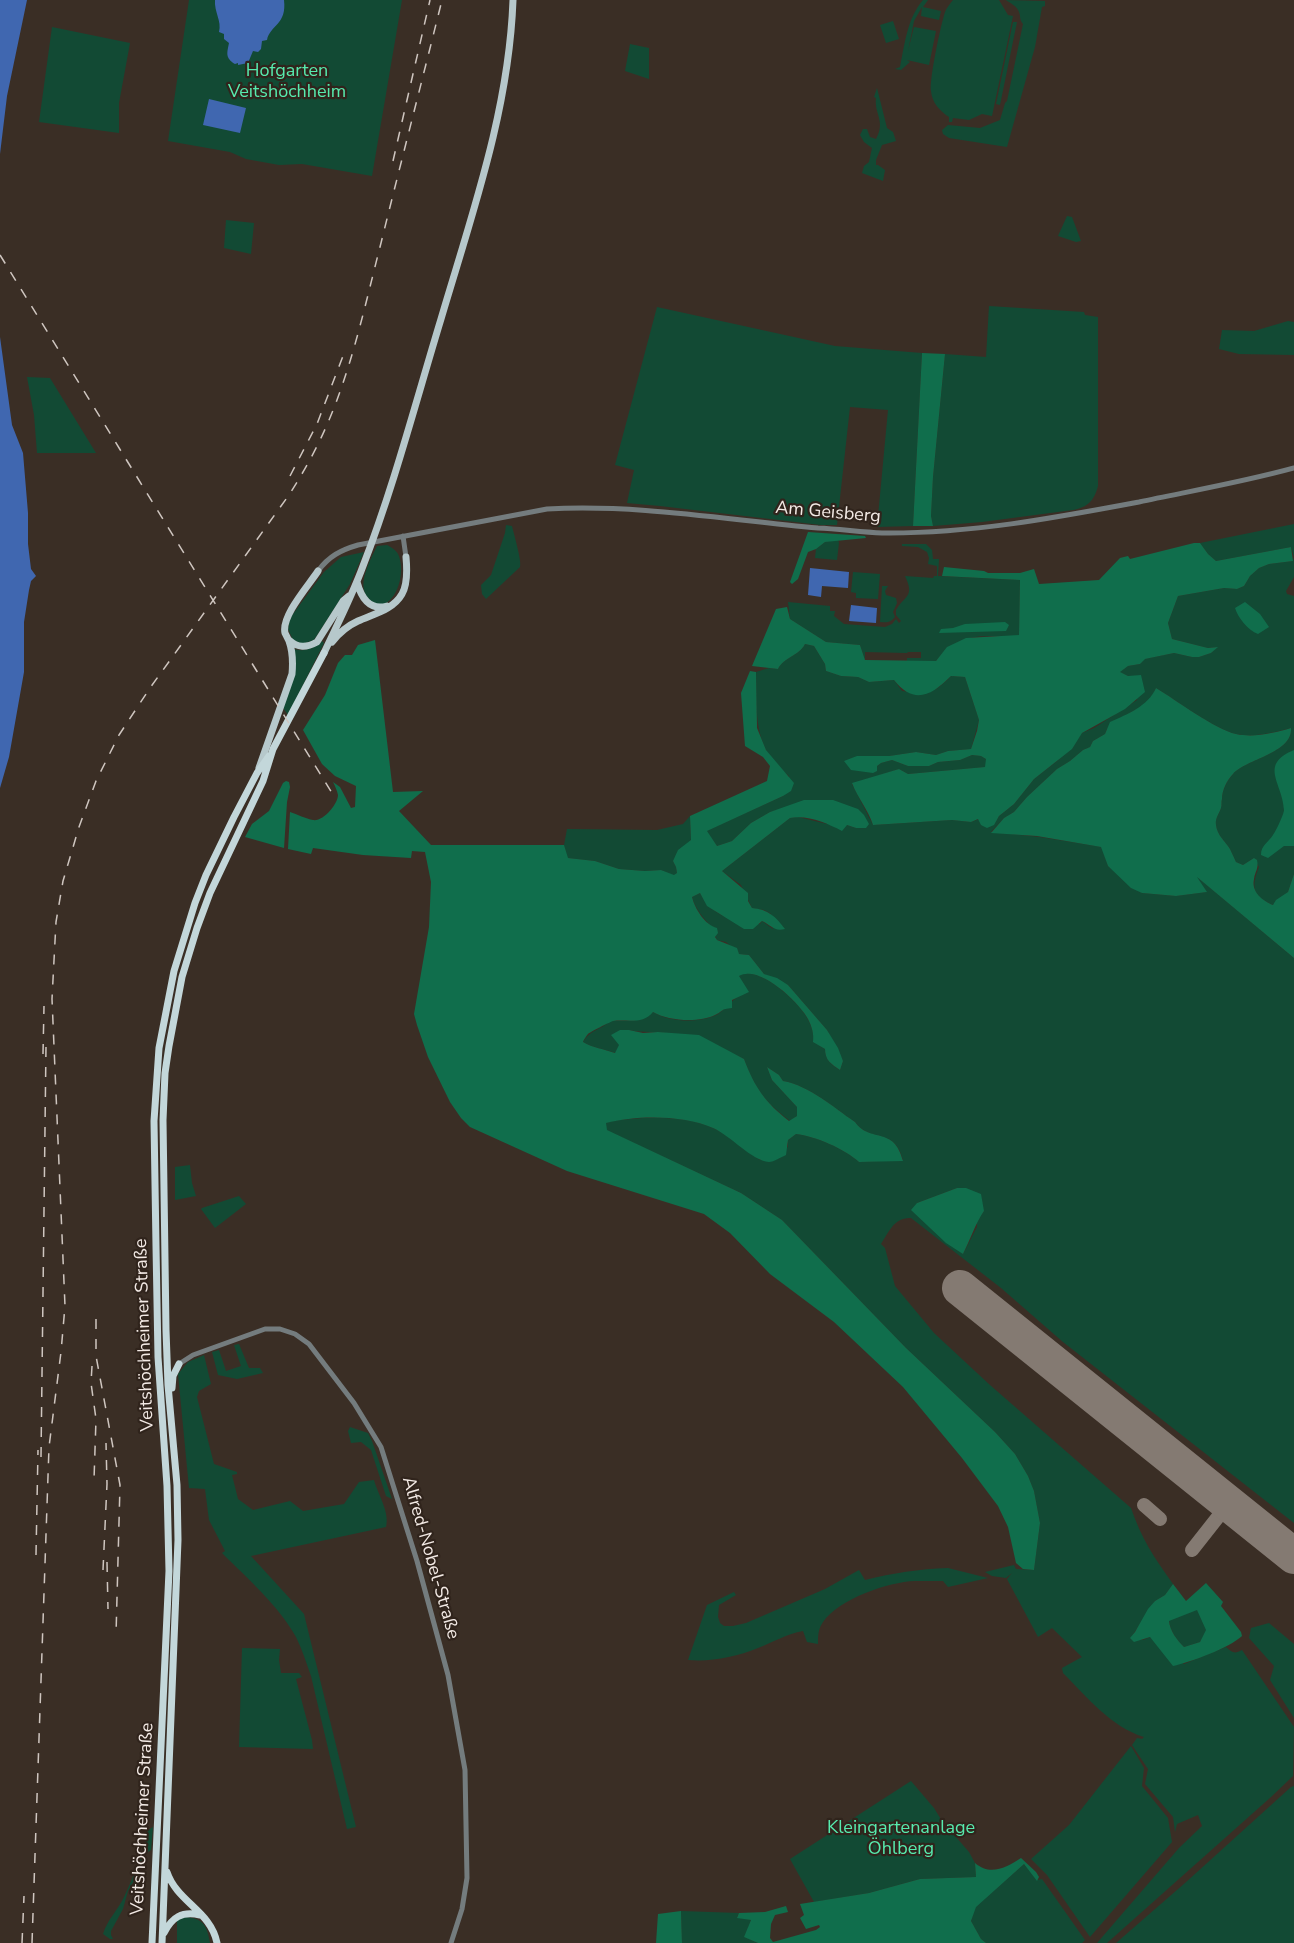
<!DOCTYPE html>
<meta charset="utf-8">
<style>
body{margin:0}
canvas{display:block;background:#3a2e25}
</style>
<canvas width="1294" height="1943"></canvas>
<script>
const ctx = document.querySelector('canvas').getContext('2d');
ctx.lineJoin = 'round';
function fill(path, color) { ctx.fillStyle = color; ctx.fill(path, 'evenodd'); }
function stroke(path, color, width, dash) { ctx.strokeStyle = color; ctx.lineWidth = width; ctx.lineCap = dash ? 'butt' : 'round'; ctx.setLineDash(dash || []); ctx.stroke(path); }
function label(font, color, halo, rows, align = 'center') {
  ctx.font = font + ' "Nunito Sans",sans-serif'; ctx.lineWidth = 4.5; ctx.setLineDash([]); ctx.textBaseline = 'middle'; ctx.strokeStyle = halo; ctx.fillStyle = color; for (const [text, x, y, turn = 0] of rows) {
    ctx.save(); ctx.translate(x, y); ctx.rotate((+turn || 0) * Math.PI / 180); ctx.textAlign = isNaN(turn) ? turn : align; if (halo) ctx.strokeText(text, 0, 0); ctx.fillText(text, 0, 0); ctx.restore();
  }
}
const green = new Path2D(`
 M189,0H402L372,176L302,164L279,165L246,159L230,152L168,141Z
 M923,0H928L923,7L941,11L939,20L921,16L922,7L914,21L908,51L914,27L936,31L929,65L907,60L910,62L901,70L895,69L900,67C905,43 907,19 923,0Z
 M953,0H999L1008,15L1013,16L992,116L982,114L969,120L953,118L952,122H949V117C940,111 932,103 931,91C929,80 941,24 945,12C947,7 950,4 953,0Z
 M1006,0L1045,1V6L1042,7L1035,47L1007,147L949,138L943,134L942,130L948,125L980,128L1000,120L1005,103L1007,101L1023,24C1019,19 1021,17 1019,12C1017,6 1010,3 1006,0Z
 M893,21L899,39L886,43L880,25Z
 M1013,22H1017L1000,105L996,104Z
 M52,27L130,43L119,103V133L39,122Z
 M630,44L649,48V79L625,71Z
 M877,88L887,128L893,132L896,141L882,145L876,160V165H878L885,170L883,181L862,173L864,166L869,162L872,148L864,142L860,135L863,129H867L870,137L876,139C886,121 874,114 876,98L874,97Z
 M1067,216L1072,217L1081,241L1076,242L1058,236Z
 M226,220L254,223L251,254L224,248Z
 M989,306L1084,312L1085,315L1098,317V486C1094,501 1088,507 1073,510L982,522L933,526L931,516L933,477L945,354L986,357Z
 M657,307L835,346L922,353L913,526L877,527L888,410L850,407L837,525H821L660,506L627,503L634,470L615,465Z
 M1288,321L1294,322V355L1239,354L1219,349L1222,330L1254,331Z
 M27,377L50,378L96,453H37L34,415Z
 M1294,524V577L1286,591L1287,594L1294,596V874L1288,892L1273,905C1252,896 1251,887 1259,867L1254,858L1243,865L1236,862C1234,858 1232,853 1230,849C1225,841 1217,835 1216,825C1215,818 1219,814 1221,808C1222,805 1221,802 1222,799C1222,790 1227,781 1233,774C1246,759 1293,753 1291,728C1274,732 1255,738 1236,734C1216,730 1176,700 1156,688L1152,698L1142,706L1123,717L1107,729L1105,734L1093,741L1090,747L1083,750L1070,761L1057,769L1027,797L1014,812L1004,818L991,832L1040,837L1102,847L1108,866L1142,893L1176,896L1206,892L1195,875L1294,958V1523L1063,1342L1001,1288L911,1218C894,1217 889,1232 881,1244L885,1248L895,1286L934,1333L990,1385L1131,1508C1141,1538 1155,1559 1173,1584L1165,1595L1155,1601L1132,1636L1143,1640L1150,1637L1184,1664L1226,1647C1232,1653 1235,1654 1242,1650L1294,1727L1293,1776L1271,1797L1107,1943H1097L1179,1848L1202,1826L1198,1815L1177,1824L1175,1832L1173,1817L1145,1784L1148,1769L1132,1745L1137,1738L1142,1739L1144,1737C1111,1727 1087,1697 1063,1673L1062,1668L1082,1657L1052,1628L1038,1637L1007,1579L1012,1573L1006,1578L992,1576L985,1572L1014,1565L1016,1569L1034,1570L1040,1523L1034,1491L1028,1476L1015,1454L995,1432L906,1348L782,1220L741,1193L606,1130V1122C639,1117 682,1114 713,1128C730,1135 745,1149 760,1160L788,1147V1140L796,1134C815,1136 845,1149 859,1162L903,1160C894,1126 871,1144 855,1122C833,1107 810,1086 783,1081L779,1075L767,1067L772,1080L797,1107V1116L790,1121C765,1102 755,1089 744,1059C722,1048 697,1039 672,1034C657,1031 643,1033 629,1030L616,1053C604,1049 593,1048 583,1042C591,1029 599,1031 610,1021H634L653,1012C669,1022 697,1023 714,1016C724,1012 731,1000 741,995L738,976C758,964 796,1000 806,1016C811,1024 814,1033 814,1042L825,1049C825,1059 831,1065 840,1070L843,1061L827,1030L788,985L764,974L749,955L739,954L726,942L717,940C715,936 713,929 711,926C703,918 695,908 692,897L700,893C714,918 733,921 760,924L762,921L773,929L771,914L764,910L752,908L741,885L722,871L790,818L798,817L827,824L847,825L856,828H866L781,809L770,812L751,823L732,841L717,846L706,831L783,796L789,776C752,749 757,712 756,672L769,668L778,669C784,657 799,656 805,644L814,646L825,664L826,671L841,676L858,677L869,682L894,680L902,691C927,694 933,695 951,676L965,677L979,720L971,749L948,751L936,755L916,752L889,756H857L877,766L881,763L892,760L908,766H929L938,762L960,760L972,755L981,756L986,759V767L908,774L899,769L852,784L873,825L952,820L971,822L979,819L994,824L999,816L1014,804L1034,779L1057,761L1082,733L1094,728L1137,700L1128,676L1119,672L1128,666L1140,664L1144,659L1174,653L1192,657H1199L1211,653L1217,647L1208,648L1172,639L1168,623L1178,596L1224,588L1237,589L1244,586L1250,576L1259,568L1269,564L1293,561L1294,557L1291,547L1216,561L1208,554L1200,543ZM957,1188L984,1211L977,1221V1227L963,1254L917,1203Z
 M506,525L512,526C514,535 522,561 520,567L486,599L482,594L481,585L491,575L505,533Z
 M838,539L839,543L837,560L815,558L816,549L825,542Z
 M902,544H926L932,550L933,559H939L938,576L1020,580L1019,636C983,637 961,630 936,661H907V658H921V652H908L907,653L865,652V660L860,645L826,642L790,619L788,602L830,606V611H835L834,616L844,624L885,627L892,624L896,619L899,623L901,621L896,615V610C905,595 915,597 905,576L933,578L934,576H937V566L928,564L929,558L927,552L918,547L902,546Z
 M387,545C391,547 396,550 398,554C405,568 400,597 384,604C379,606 375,604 371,601C354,588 370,561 377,546Z
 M364,552L350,584L314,640L302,644L293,640L288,629L290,618L324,572L341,557Z
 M853,572L880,574L878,599L856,598V593L851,592Z
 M882,586H888L885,591L886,595L896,598L897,603L893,612L895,617C889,624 886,622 880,622Z
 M322,641L324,643L288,715L283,708L293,649C305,652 313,649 322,641Z
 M690,816L691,840L673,861L676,867L677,873L674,876L661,870L645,871L619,869L595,861L567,858L564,845L567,829L657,830L683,824Z
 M190,1165L192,1183L196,1196L175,1200V1167Z
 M239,1196L246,1204L215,1228L201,1209L202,1208Z
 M239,1344L249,1368H260L263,1373L237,1379L218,1375L212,1352L219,1350L226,1371L241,1366L234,1345Z
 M204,1355L211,1384L199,1391L197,1397L214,1464L237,1472V1474L232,1475L238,1499L253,1510L290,1501L303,1511L344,1504L359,1482L374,1480C378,1495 390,1512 386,1527L251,1556L304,1614L356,1827L347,1829L311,1676C306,1662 302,1649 296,1637C278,1605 248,1579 222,1553L225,1551L209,1520L205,1489L189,1488L178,1374L188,1362Z
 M350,1427L368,1433L372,1441L392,1499L386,1496L371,1450L361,1442L351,1443L348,1431Z
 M948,1568L988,1578L948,1587L943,1581C934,1581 924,1581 915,1581C888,1582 839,1599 823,1622C818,1629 818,1636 818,1644L807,1642L803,1631C787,1634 773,1642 758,1648C736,1657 711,1662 688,1660L707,1605L734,1592L736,1595L719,1605L718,1617L720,1623L724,1626H733L746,1623L825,1589L859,1570L865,1580C893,1573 919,1569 948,1568Z
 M1197,1609L1207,1630L1200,1642L1184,1647C1177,1640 1170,1631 1169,1620Z
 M1269,1623L1294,1644V1718L1270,1680L1274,1666L1249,1638L1251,1628Z
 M242,1648L280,1649L279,1660L281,1673H299L302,1677L296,1679L312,1740L313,1749L239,1747Z
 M1131,1746L1144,1768L1142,1786L1168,1818L1172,1842L1090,1937L1047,1875L1031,1859L1069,1825Z
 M911,1781L934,1808L942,1821L969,1852L975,1863L976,1877L920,1879L869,1893L814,1902L790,1859Z
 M1294,1786V1943H1116L1185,1883L1291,1787Z
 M153,1827L151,1850L145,1854L139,1872L128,1891L123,1909L111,1931V1935L113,1939H110L103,1934C107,1920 118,1910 124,1897C134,1876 143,1853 148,1830Z
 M1024,1864L1037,1880L1042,1879L1085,1940L1082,1943H986L981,1939L971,1921L975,1907Z
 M681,1911L739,1913L737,1917L751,1920L745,1937L758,1943H682Z
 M181,1917C201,1917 207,1923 210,1943H177V1919Z`);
const forest = new Path2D(`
 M922,353L945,354L933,477L931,516L933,526H913Z
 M808,532L865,536L866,538L825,542L816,549L808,552L798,579L792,584L790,582Z
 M1194,543H1200L1208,554L1216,561L1291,547L1293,561L1269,564L1259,568L1250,576L1244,586L1237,589L1224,588L1178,596L1168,623L1172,639L1208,648L1218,647L1211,653L1199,657H1192L1174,653L1145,659L1140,664L1128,666L1120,672L1128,676L1141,675L1145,692L1125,709L1082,733L1072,749L1034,779L1014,804L999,816L994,825L987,828L981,825L978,819L971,822L952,820L873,825C868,809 858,799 852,783L899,769L908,774L985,767L986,759L981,756L972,755L960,760L938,762L929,766H908L892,760L881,763L877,766V771L873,773L851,770L844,761L857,756H889L916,752L936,755L948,751L971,749L977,731L979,720L965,677L951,676C931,696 914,705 894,680L869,682L858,677L841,676L826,671L825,664L814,646L805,644C799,656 784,657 778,669L752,666L776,609L787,607L790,619L826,642L860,645L865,660L936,661L947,647L966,638L1019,635L1020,580L942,576L944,567L984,571L988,573H1020L1034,569L1039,584L1099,580L1120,558L1128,556L1130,559Z
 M1245,602L1260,614L1269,627L1258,634C1248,630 1238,618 1235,608Z
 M1005,622L1009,625L1006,631L939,633L941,629L953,628L965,624Z
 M375,640L393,792L423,791L399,811L431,845H564L568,858L595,861L619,869L645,871L661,870L674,875L677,873L676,867L673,861L678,850L691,840L690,816L767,781L770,766L763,757L745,746L741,693L750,671L756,672L757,728L766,750L794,783L791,791L783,796L707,831L717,846L732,841L751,823L770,812L804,800H833L858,809L864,815L869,824L866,828H856L847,825L842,831C826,823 809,815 790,818L722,871L748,893V901L752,908C768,909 776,917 785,929C774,932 771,925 762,921L753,929H744L707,906L700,893L692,897C695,909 705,925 717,928L718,933L715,937L717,940L737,948L739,954L749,955L764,974L777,978L788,985L827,1030L838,1048L843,1061L840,1070C831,1064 825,1060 825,1049L813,1042C814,1034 812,1027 808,1019C799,1002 759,964 739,976L749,992L732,1000V1008C720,1009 724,1011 715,1015C699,1023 668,1021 653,1012C643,1025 627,1019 613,1021C610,1022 590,1032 588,1034C587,1035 583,1041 583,1042C593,1048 604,1049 615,1053L619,1045L611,1035L620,1030H629L643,1033L658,1032L699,1035L744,1059C755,1088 765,1102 789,1121L797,1116V1107L772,1080L767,1067L779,1075L783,1081C810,1086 833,1107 855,1122C871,1144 894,1125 903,1161L859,1162C845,1149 815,1136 796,1134L788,1140L786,1155C781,1157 774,1162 769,1162C752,1161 730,1135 713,1128C684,1115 637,1115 606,1123L607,1130L741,1193L782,1220L906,1348L995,1432L1015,1454L1028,1476L1034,1491L1040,1523L1034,1570L1023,1569L1016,1563L1008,1527L998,1506L962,1458L903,1387L834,1322L770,1274L730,1233L704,1214L567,1171L470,1127L461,1118L450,1102L428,1057L417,1025L414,1014L429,927L431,882L425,852L412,851L411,858L363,855L313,848L311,854L288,849L290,812C297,814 306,819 313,820C323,822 338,804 338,795C337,790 335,786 333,782L340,787L351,808L355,807L356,786L335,776L322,764L303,730L325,695L338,663L345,655H352L358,645Z
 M1156,688C1176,700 1216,730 1236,734C1254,738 1274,733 1291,728C1293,753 1246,759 1233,774C1227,780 1222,790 1222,799C1221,802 1222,805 1221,808C1219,814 1215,818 1216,825C1217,835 1225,841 1230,849C1232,853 1234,858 1236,862L1243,865L1254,858L1257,860C1259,869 1255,871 1254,879C1251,892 1263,901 1273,905L1276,900L1288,892L1294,874V958L1197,877L1207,892L1176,896L1142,893L1131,888L1108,866L1101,847L1037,836L991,833L1004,818L1014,812L1027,797L1057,769L1070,761L1083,750L1090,747L1093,741L1105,734L1110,722C1128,714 1148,706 1156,688Z
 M1294,750V846H1284L1268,858L1261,855C1261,845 1268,843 1273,835C1276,831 1284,814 1284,810C1283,783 1258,765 1294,750Z
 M286,781L289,782L290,787L287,802L284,848L245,837L252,824L269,811L283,783Z
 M957,1188H966L981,1194L984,1211C976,1222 970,1240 963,1254L946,1243L911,1210L917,1203Z
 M1206,1583L1223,1602L1221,1606L1241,1632L1242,1636C1229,1648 1191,1662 1173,1666L1150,1637L1134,1642L1130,1638L1135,1632L1148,1609L1155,1601L1165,1595L1173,1584L1186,1601ZM1197,1610L1206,1630L1200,1642L1184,1647C1177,1640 1170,1631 1169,1621Z
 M1021,1858L1036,1872L1039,1877L1037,1881L1024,1864L976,1907L971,1921L981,1939L986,1943H758L744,1937L751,1920L737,1918L739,1913L765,1912L786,1906L788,1912L775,1915L771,1924L770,1938L773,1942L816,1930L820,1927L819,1925L806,1929L800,1918L804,1915L800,1904L869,1893L920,1879L976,1877L975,1863C990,1876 1006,1868 1021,1858Z
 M681,1911L682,1943H656L658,1914Z`);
const water = new Path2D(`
 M0,0H27L7,96L0,154Z
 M215,0H284C287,25 270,25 267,40L262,41L261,49L258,52L253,51L248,63L238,65V63L235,64C225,58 227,53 229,43L224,39V34L219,32C222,21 214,12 215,0Z
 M209,99L246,108L240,133L203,125Z
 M0,337L12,425L23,453L28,513V544L31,569L36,576L31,581L29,590L24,622V672L9,757L0,788Z
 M810,568L849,572L848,588L822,586L821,597L808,595Z
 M851,605L877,608L876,623L849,621Z`);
const taxiway = new Path2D(`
 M1144,1505L1160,1519
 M1192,1550L1229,1503`);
const runway = new Path2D(`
 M960,1288L1294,1556`);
const tertiary = new Path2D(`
 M403,536L406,557
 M318,571C329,556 341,550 358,545L547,509C638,504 728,520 818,528C839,529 861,532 882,533C969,534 1054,518 1139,502C1191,491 1243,482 1294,468
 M179,1364L193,1355L265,1329H280L295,1334L309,1344L354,1403L381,1447L417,1561L448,1675L465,1770L467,1878L462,1909L451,1943`);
const primary = new Path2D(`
 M357,582C361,597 369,611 387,606
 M289,640C298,648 306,648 317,642L343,601L349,596
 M332,642C339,633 347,626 358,621C373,614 393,610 402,594C408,584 407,568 406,557
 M324,653C337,625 352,596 363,566C394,486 416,401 441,319C472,214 509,110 513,0
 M259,768L292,674C293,663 293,652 289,641C288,639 286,635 285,633C281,616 309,585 318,571`);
const trunk = new Path2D(`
 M172,1388L173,1376L179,1364
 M167,1872C177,1902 211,1911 217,1943
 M164,1933C172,1917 182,1911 200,1915
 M152,1943L169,1571L167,1486L158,1357L156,1246L154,1121L159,1048L174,971L195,903L206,875L234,817L257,773L269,756
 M162,1943L178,1540L177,1485L168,1385L166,1330L163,1120L165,1073L169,1046L182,977L197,928L210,893L263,781L273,749L324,653`);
const rail = new Path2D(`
 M393,161L430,0
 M0,255L332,793
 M290,476L317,424L343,356
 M43,1054L44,1006
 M96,1319V1356L120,1485L116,1635
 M92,1366L91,1383L96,1419L94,1480
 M41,1457L46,1046
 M36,1555L38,1450
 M107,1562L108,1609
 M103,1570L107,1484L106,1443
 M22,1943L24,1896
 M32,1943L49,1447L61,1352L65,1306L52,999L56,922L63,881L79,827L96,781L119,735L150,688L289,495C303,473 316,450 326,427C352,368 365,305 381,243C401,162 422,81 442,0`);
const parkNames = [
 ["Hofgarten",287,72],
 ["Veitshöchheim",287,93],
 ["Kleingartenanlage",901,1829],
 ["Öhlberg",901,1850]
];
const streetNames = [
 ["Am Geisberg",828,513,5],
 ["Veitshöchheimer Straße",145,1335,-92],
 ["Alfred-Nobel-Straße",430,1558,74],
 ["Veitshöchheimer Straße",143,1819,-87]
];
fill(green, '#124a34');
fill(forest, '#106e4c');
fill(water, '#4067b0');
stroke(taxiway, '#847a72', 14);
stroke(runway, '#847a72', 36);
stroke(tertiary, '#747c7e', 5);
stroke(primary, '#b6c8cb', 7);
stroke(trunk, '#c3d7da', 7);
stroke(rail, '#cfc6c0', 1.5, [10, 10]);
label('18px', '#57ebae', '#30241c', parkNames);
label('18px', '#f3eae5', '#30241c', streetNames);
</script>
